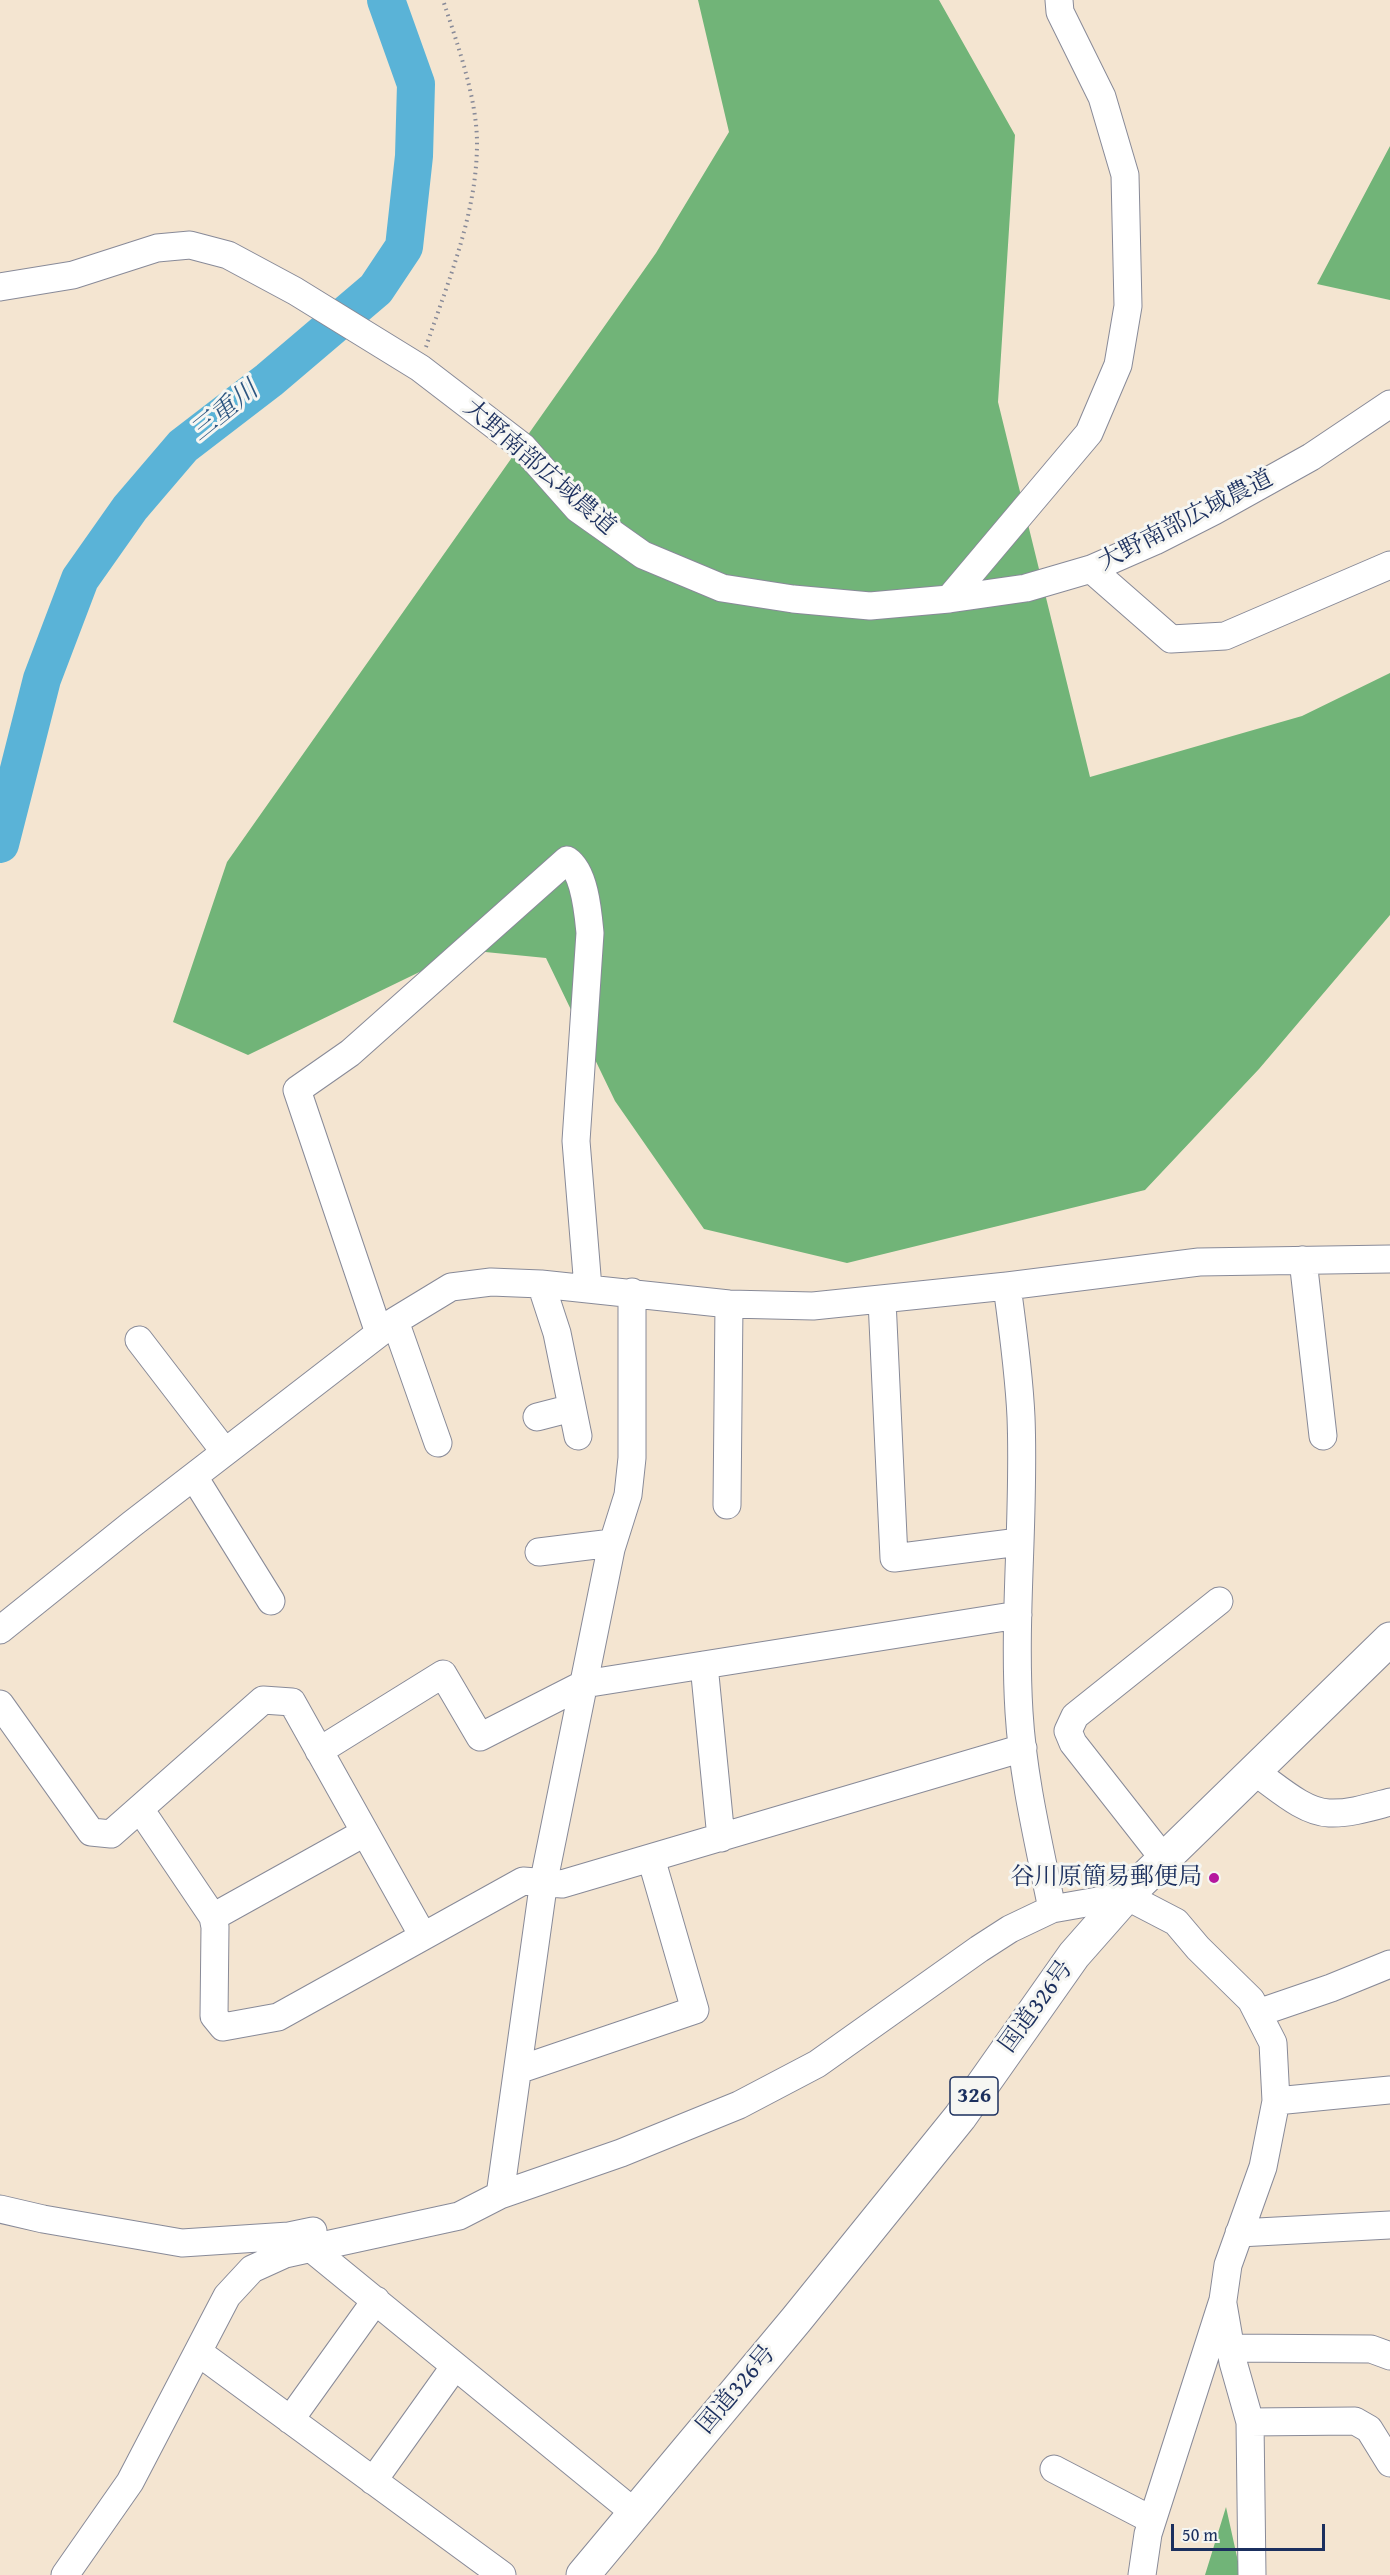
<!DOCTYPE html>
<meta charset="utf-8">
<style>
body{margin:0}
#map{position:relative;width:1390px;height:2575px;overflow:hidden;background:#f4e5d1;font-family:"Gentium Book Plus",serif}
canvas{display:block}
.scale{position:absolute;left:1171px;top:2524px;width:154px;height:27px;box-sizing:border-box;border:3px solid #1b2f5e;border-top:0;padding-left:8px;font-size:18px;line-height:21px;white-space:nowrap;color:#1b2f5e;-webkit-text-stroke:4px #f6f6f2;paint-order:stroke}
</style>
<div id="map">
<canvas width="1390" height="2575"></canvas>
<div class="scale">50 m</div>
</div>
<script>
const ctx = document.querySelector('canvas').getContext('2d');
ctx.lineJoin = 'round';
function fill(path, color) { ctx.fillStyle = color; ctx.fill(path, 'evenodd'); }
function stroke(path, color, width, dash) { ctx.strokeStyle = color; ctx.lineWidth = width; ctx.lineCap = dash ? 'butt' : 'round'; ctx.setLineDash(dash || []); ctx.stroke(path); }
function label(font, color, halo, rows, align = 'center') {
  ctx.font = font + ' "Gentium Book Plus","Noto Serif JP",serif'; ctx.lineWidth = 6; ctx.setLineDash([]); ctx.textBaseline = 'middle'; ctx.strokeStyle = halo; ctx.fillStyle = color; for (const [text, x, y, turn = 0] of rows) {
    ctx.save(); ctx.translate(x, y); ctx.rotate((+turn || 0) * Math.PI / 180); ctx.textAlign = isNaN(turn) ? turn : align; if (halo) ctx.strokeText(text, 0, 0); ctx.fillText(text, 0, 0); ctx.restore();
  }
}
const forest = new Path2D(`
 M698,0H939L1015,135L998,402L1090,777L1302,716L1390,673V915L1259,1069L1145,1190L847,1263L704,1229L615,1101L546,958L465,950L248,1055L173,1022L227,862L656,253L729,132Z
 M1390,146V300L1317,284Z
 M1226,2507L1241,2575H1205Z`);
const river = new Path2D(`
 M0,844L42,679L80,579L130,508L183,446L269,380L376,289L404,247L414,156L416,84L386,0`);
const path = new Path2D(`
 M426,347C448,281 477,214 477,143C477,98 457,43 443,0`);
const minor = new Path2D(`
 M0,287L73,275L157,248L190,245L228,255L295,291L420,368L523,447L578,509L643,555L722,588L793,599L870,606L949,599L1026,588L1091,569L1155,541L1214,511L1311,457L1390,404
 M1091,569L1171,639L1225,636L1390,565
 M949,599L1089,433L1118,365L1128,306L1125,175L1102,97L1060,12L1059,0
 M1303,1260L1323,1436
 M541,1284L557,1333L578,1436
 M1007,1286C1013,1330 1019,1373 1021,1417C1025,1515 1013,1614 1019,1712C1023,1779 1039,1844 1052,1909
 M882,1300L894,1558L1019,1542
 M395,1321L438,1443
 M379,1333L297,1090L350,1053L567,860C585,872 588,912 590,933L576,1141L588,1288
 M139,1340L225,1452
 M537,1417L572,1408
 M194,1477L271,1601
 M727,1505L729,1304
 M539,1552L612,1543
 M0,1630L132,1524L395,1321L451,1287L491,1282L541,1284L729,1304L813,1306L1007,1286L1199,1262L1390,1259
 M704,1665L721,1838
 M0,1704L91,1832L111,1834L263,1700L292,1702L423,1936
 M319,1751L443,1674L480,1737L584,1684L1018,1615
 M1255,1772C1276,1786 1303,1812 1329,1813C1349,1814 1371,1807 1390,1802
 M140,1809L213,1917L215,1927L214,2016L223,2027L278,2017L523,1881L562,1884L1023,1748
 M1164,1859L1073,1743L1068,1731L1075,1716L1219,1601
 M213,1917L364,1833
 M1258,2013L1331,1988L1390,1964
 M518,2070L695,2010L651,1858
 M1276,2101L1390,2090
 M500,2195L544,1880L611,1549L628,1495L632,1458V1292
 M0,2209L43,2219L182,2243L289,2236L313,2231
 M1239,2233L1390,2225
 M312,2249L635,2513
 M1223,2304L1233,2362L1250,2422L1252,2575
 M1231,2348L1371,2349L1390,2356
 M198,2352L502,2575
 M290,2420L376,2300
 M1250,2422L1355,2421L1369,2429L1390,2463
 M1054,2469L1152,2520
 M373,2481L455,2366
 M65,2575L130,2482L227,2296L252,2269L285,2254L303,2250L459,2216L500,2195L621,2153L739,2105L817,2064L979,1949L1010,1929L1052,1909L1126,1896L1176,1922L1198,1948L1251,2000L1273,2043L1276,2101L1263,2167L1228,2265L1223,2300L1148,2534L1142,2575`);
const highway = new Path2D(`
 M583,2575L796,2320L960,2117L1074,1955L1126,1896L1390,1639`);
const markers = [
 [1214,1878,6,"#b5179e"]
];
const shields = [
 [974,2096,48]
];
const shieldNames = [
 ["326",974,2096]
];
const streetNames = [
 ["大野南部広域農道",539,468,41],
 ["大野南部広域農道",1186,521,-27],
 ["国道326号",1037,2007,-54],
 ["国道326号",737,2390,-50]
];
const poiNames = [
 ["谷川原簡易郵便局",1202,1878]
];
const waterNames = [
 ["三重川",225,412,-39]
];
fill(forest, '#71b478');
stroke(river, '#5ab3d7', 38);
stroke(minor, '#888a98', 29);
stroke(highway, '#888a98', 35);
stroke(path, '#888a98', 4, [1.5, 4.5]);
stroke(minor, '#fff', 27);
stroke(highway, '#fff', 33);
for (const [x, y, r, color] of markers) { const dot = new Path2D(); dot.arc(x, y, r, 0, 2 * Math.PI); ctx.fillStyle = color; ctx.fill(dot); stroke(dot, '#f6f6f2', 2); }
for (const [x, y, w] of shields) { const box = new Path2D(); box.roundRect(x - w / 2, y - 19, w, 38, 4.5); ctx.fillStyle = '#f6f6f2'; ctx.fill(box); stroke(box, '#1b2f5e', 1.5); }
label('bold 22px', '#1b2f5e', null, shieldNames);
label('24px', '#1b2f5e', '#f6f6f2', streetNames);
label('24px', '#1b2f5e', '#f6f6f2', poiNames, 'right');
label('italic 26px', '#2e5782', '#f6f6f2', waterNames);
</script>
